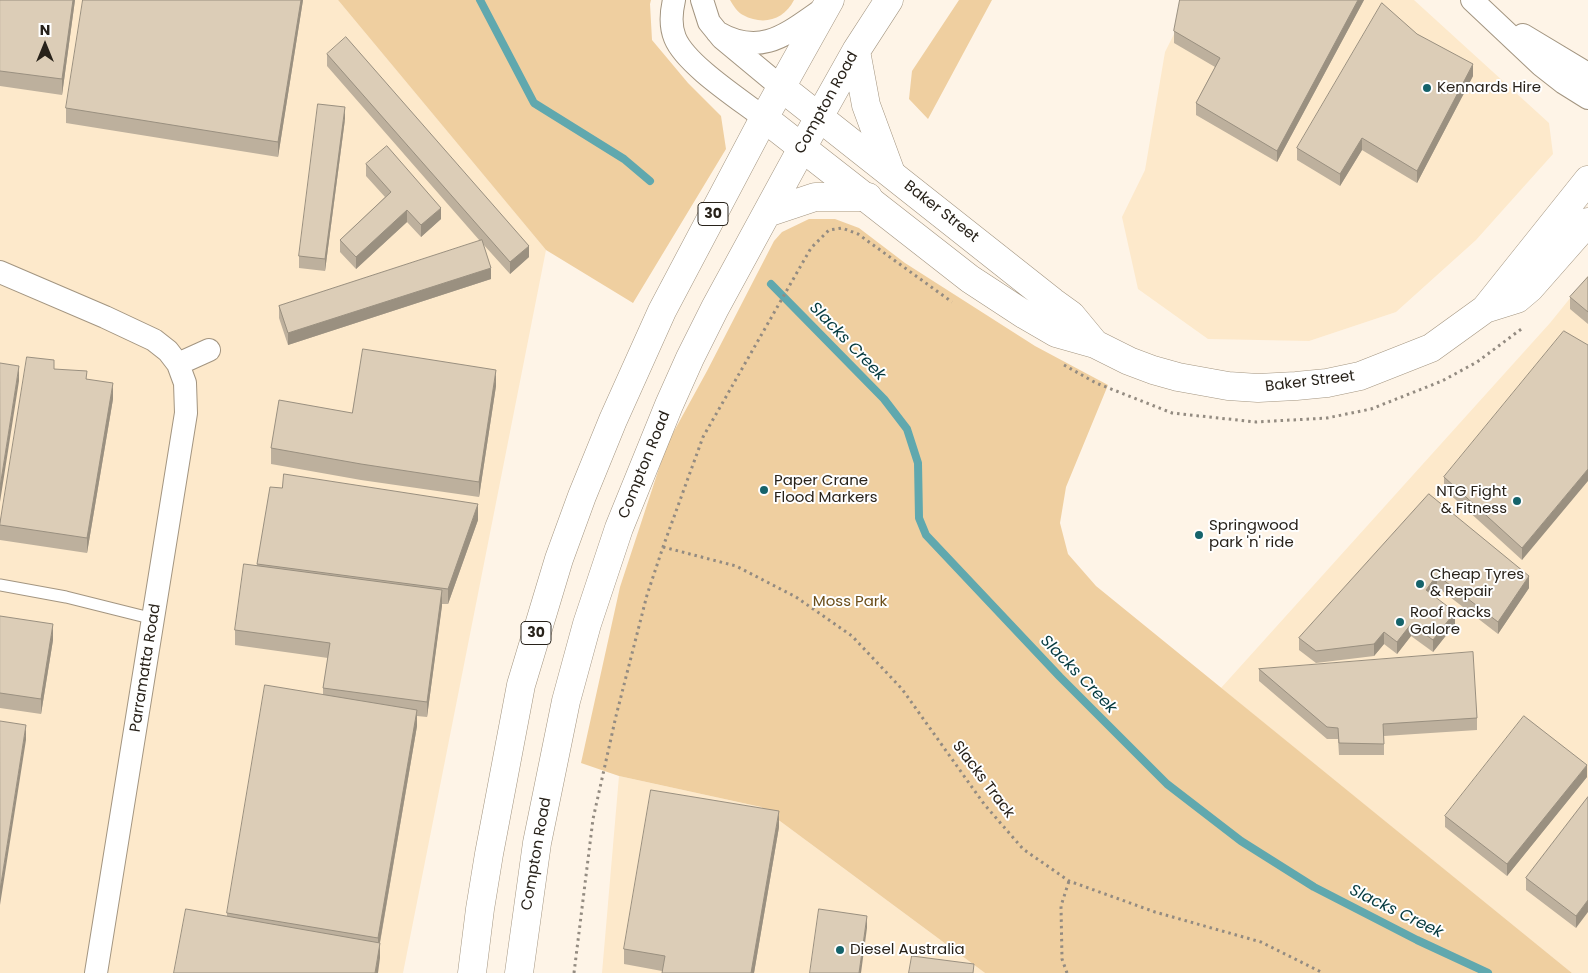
<!DOCTYPE html>
<style>
body{margin:0}
#map{position:relative;width:1588px;height:973px;overflow:hidden;background:#fef4e7;font-family:Poppins,sans-serif}
canvas{display:block}
.north{position:absolute;left:20px;top:20px;width:50px;height:50px;-webkit-text-stroke:4px #fff;paint-order:stroke;rotate:0deg;font-size:14px;font-weight:700;line-height:20px;text-align:center;color:#28221a}
.north::after{content:'';display:block;margin:auto;width:18px;height:22px;background:#28221a;clip-path:polygon(50% 0,100% 100%,50% 72%,0 100%)}
</style>
<div id="map">
<canvas width="1588" height="973"></canvas>
<div class="north">N</div>
</div>
<script>
const ctx = document.querySelector('canvas').getContext('2d');
ctx.lineJoin = 'round';
function fill(path, color) { ctx.fillStyle = color; ctx.fill(path, 'evenodd'); }
function stroke(path, color, width, dash) { ctx.strokeStyle = color; ctx.lineWidth = width; ctx.lineCap = dash ? 'butt' : 'round'; ctx.setLineDash(dash || []); ctx.stroke(path); }
function label(font, color, halo, rows, align = 'center') {
  ctx.font = font + ' Poppins,sans-serif'; ctx.lineWidth = 4; ctx.setLineDash([]); ctx.textBaseline = 'middle'; ctx.strokeStyle = halo; ctx.fillStyle = color; for (const [text, x, y, turn = 0] of rows) {
    ctx.save(); ctx.translate(x, y); ctx.rotate((+turn || 0) * Math.PI / 180); ctx.textAlign = isNaN(turn) ? turn : align; if (halo) ctx.strokeText(text, 0, 0); ctx.fillText(text, 0, 0); ctx.restore();
  }
}
const built = new Path2D(`
 M0,0H338L546,250L403,973H0Z
 M1182,0H1414L1549,123L1553,154L1476,240L1396,312L1309,341L1208,339L1138,289L1122,217L1145,170L1165,52L1176,30Z
 M1588,276V973H1572L1221,688L1550,323Z
 M619,776L761,807L985,973H602Z`);
const green = new Path2D(`
 M338,0H651L650,4L652,40L688,83L721,116L726,149L633,303L546,250Z
 M730,0H794C784,20 763,26 743,15C738,13 733,5 730,0Z
 M959,0H992L928,119L909,99L912,71Z
 M809,219H835L859,228L905,263L1035,346L1108,385L1066,487L1060,523L1068,554L1096,586L1572,973H985L761,807L619,776L581,763L620,587L667,444L707,371L774,241L782,232Z`);
const stream = new Path2D(`
 M480,0L534,103L624,159L650,181
 M771,284L884,399L907,429L918,463L919,518L926,535L1060,677L1167,784L1241,841L1314,887L1417,940L1488,973`);
const path = new Path2D(`
 M1064,365L1096,383L1172,413L1256,422L1327,418L1371,409L1442,381L1477,362L1524,327
 M663,547L736,566L796,597L852,636L902,689L984,804L1023,849L1069,881L1155,912L1261,942L1323,973
 M574,973L593,819L616,716L647,595L663,547L703,437L811,248L829,230L842,228L858,234L952,302
 M1067,973L1062,959L1061,906L1069,881`);
const service = new Path2D(`
 M0,585L66,597L154,619`);
const minor = new Path2D(`
 M674,0C671,13 670,26 675,38C686,65 741,100 764,118
 M702,0L709,22L722,38L781,87
 M1472,0L1541,65L1564,83L1588,98
 M717,32C763,59 790,31 826,7
 M1523,35L1588,74
 M0,272L105,317L154,340L168,351L178,364
 M96,973L186,413L185,383L178,364L209,350`);
const tertiary = new Path2D(`
 M781,87L1053,302L1071,315L1095,344
 M764,118L970,279L1025,315L1056,333L1095,344L1129,361L1153,370L1178,377L1228,386L1258,388L1296,386L1327,383L1360,376L1431,348L1485,309L1588,180
 M1485,309L1517,299L1530,288L1588,222`);
const primary = new Path2D(`
 M856,51L866,105L891,173
 M767,213L815,197H868
 M472,973L480,909L489,854L521,685L559,559L582,496L613,420L662,311L764,118L830,0
 M519,973L537,843L566,701L587,624L619,528L669,405L690,358L715,308L819,117L856,51L889,0`);
const wall = new Path2D(`
 M0,0H75L62,95L0,86Z
 M303,0L278,157L66,123V108Z
 M1180,0H1364L1277,162L1196,115V103L1215,67L1174,43V31Z
 M1417,34L1473,76L1417,183L1362,150L1340,186L1297,160V148Z
 M327,54L529,257L510,274L483,244L491,279L288,345L279,318V306L480,241L327,66Z
 M345,119L325,271L299,268V256Z
 M366,164L441,219L421,237L407,222L356,269L340,252V240L385,197L366,176Z
 M1588,277V324L1570,309V297Z
 M1588,345L1522,560L1444,489V477Z
 M54,369L87,379L113,399L87,553L0,540V521Z
 M496,386L479,497L361,480L271,464V448L352,413Z
 M1429,494L1529,588L1498,634L1437,587L1432,594L1455,624L1433,652L1411,636L1397,654L1384,644L1374,656L1316,663L1299,650V638Z
 M478,520L448,604H442L427,717L417,716V726L380,943V958L227,916V913L323,695V688L328,658L235,645V630L257,564Z
 M0,616L53,640L41,714L0,708Z
 M1259,669L1477,718V730L1384,736V755H1339L1338,739H1327L1259,681Z
 M1587,777L1507,876L1445,827V816Z
 M1588,797L1576,928L1526,890V878Z
 M779,827L754,973H662V971L624,964V949Z`);
const shadedWall = new Path2D(`
 M73,0H75L62,95V79Z
 M301,0H303L278,157V142Z
 M1358,0H1364L1277,162V151Z
 M1473,64V76L1417,183V171Z
 M345,107V119L325,271V259Z
 M1362,138V150L1340,186V174Z
 M441,208V219L421,237V225Z
 M407,210V222L356,269V257Z
 M529,246V257L510,274V262Z
 M491,268V279L288,345V333Z
 M19,366V381L0,502V487Z
 M496,370V386L479,497V482Z
 M113,383V399L87,553V538Z
 M1588,469V481L1522,560V548Z
 M478,504V520L448,604V589Z
 M1437,575V587L1426,602V590Z
 M1529,576V588L1498,634V622Z
 M442,590V606L427,717V702Z
 M1455,612V624L1433,652V640Z
 M53,624V640L41,714V699Z
 M1411,624V636L1397,654V642Z
 M1384,632V644L1374,656V644Z
 M417,710V726L378,953V938Z
 M26,725V740L0,905V890Z
 M1587,765V777L1507,876V864Z
 M779,811V827L754,973H751Z
 M1588,900V912L1576,928V916Z
 M867,916V928L861,973H859Z
 M380,943V958L378,973H375Z`);
const building = new Path2D(`
 M0,0H73L62,79L0,71Z
 M83,0H301L278,142L66,108Z
 M1180,0H1358L1277,151L1196,103L1220,58L1174,31Z
 M1382,3L1417,34L1473,64L1417,171L1362,138L1340,174L1297,148Z
 M346,37L529,246L510,262L327,54Z
 M318,104L345,107L325,259L299,256Z
 M387,146L441,208L421,225L407,210L356,257L340,240L391,192L366,164Z
 M482,240L491,268L288,333L279,306Z
 M1588,277V312L1570,297Z
 M1564,331L1588,345V469L1522,548L1444,477Z
 M363,349L496,370L479,482L361,464L271,448L279,400L352,413Z
 M27,357L54,360V369L87,371L86,379L113,383L87,538L0,525Z
 M0,363L19,366L0,487Z
 M284,474L478,504L448,589L257,564L270,487L282,488Z
 M1429,494L1529,576L1498,622L1437,575L1426,590L1455,612L1433,640L1411,624L1397,642L1384,632L1374,644L1316,651L1299,638Z
 M244,564L442,590L427,702L323,688L330,643L235,630Z
 M0,616L53,624L41,699L0,693Z
 M1473,652L1477,718L1383,724L1384,744L1339,743L1338,728L1327,727L1259,669Z
 M265,685L417,710L378,938L227,913Z
 M1524,716L1587,765L1507,864L1445,816Z
 M0,721L26,725L0,890Z
 M651,790L779,811L751,973H662L665,956L624,949Z
 M1588,797V900L1576,916L1526,878Z
 M186,909L380,943L375,973H174Z
 M819,909L867,916L859,973H810Z
 M912,956L974,964L973,973H909Z`);
const markers = [
 [1427,88,5,"#15636b"],
 [764,490,5,"#15636b"],
 [1517,501,5,"#15636b"],
 [1199,535,5,"#15636b"],
 [1420,584,5,"#15636b"],
 [1400,622,5,"#15636b"],
 [840,950,5,"#15636b"]
];
const shields = [
 [713,214,30],
 [536,633,30]
];
const shieldNames = [
 ["30",713,214],
 ["30",536,633]
];
const poiNames = [
 ["Kennards Hire",1437,88],
 ["Paper Crane",774,481],
 ["Flood Markers",774,498],
 ["NTG Fight",1507,492,"right"],
 ["& Fitness",1507,509,"right"],
 ["Springwood",1209,526],
 ["park 'n' ride",1209,543],
 ["Cheap Tyres",1430,575],
 ["& Repair",1430,592],
 ["Roof Racks",1410,613],
 ["Galore",1410,630],
 ["Diesel Australia",850,950]
];
const streetNames = [
 ["Compton Road",827,103,-61],
 ["Baker Street",941,212,38],
 ["Baker Street",1310,382,-7],
 ["Compton Road",645,465,-68],
 ["Parramatta Road",146,668,-81],
 ["Slacks Track",983,780,53],
 ["Compton Road",537,854,-80]
];
const parkNames = [
 ["Moss Park",850,602]
];
const waterNames = [
 ["Slacks Creek",847,342,46],
 ["Slacks Creek",1078,675,46],
 ["Slacks Creek",1396,912,26]
];
fill(built, '#fde9cb');
fill(green, '#efcfa0');
stroke(stream, '#60a8ae', 8);
stroke(service, '#a39580', 13);
stroke(minor, '#a39580', 24);
stroke(tertiary, '#a39580', 29);
stroke(primary, '#a39580', 29);
stroke(path, '#938b81', 3, [2.5, 4]);
stroke(service, '#fff', 11);
stroke(minor, '#fff', 22);
stroke(tertiary, '#fff', 28);
stroke(primary, '#fff', 28);
fill(wall, '#bdb09d');
fill(shadedWall, '#9a9080');
fill(building, '#dccdb7');
stroke(building, '#9a9080', 1);
for (const [x, y, r, color] of markers) { const dot = new Path2D(); dot.arc(x, y, r, 0, 2 * Math.PI); ctx.fillStyle = color; ctx.fill(dot); stroke(dot, '#fff', 2); }
for (const [x, y, w] of shields) { const box = new Path2D(); box.roundRect(x - w / 2, y - 11.5, w, 23, 4); ctx.fillStyle = '#fff'; ctx.fill(box); stroke(box, '#28221a', 1); }
label('bold 14px', '#28221a', null, shieldNames);
label('15px', '#28221a', '#fff', poiNames, 'left');
label('15px', '#28221a', '#fff', streetNames);
label('15px', '#6b4e1a', '#fff', parkNames);
label('italic 16px', '#04393e', '#fff', waterNames);
</script>
